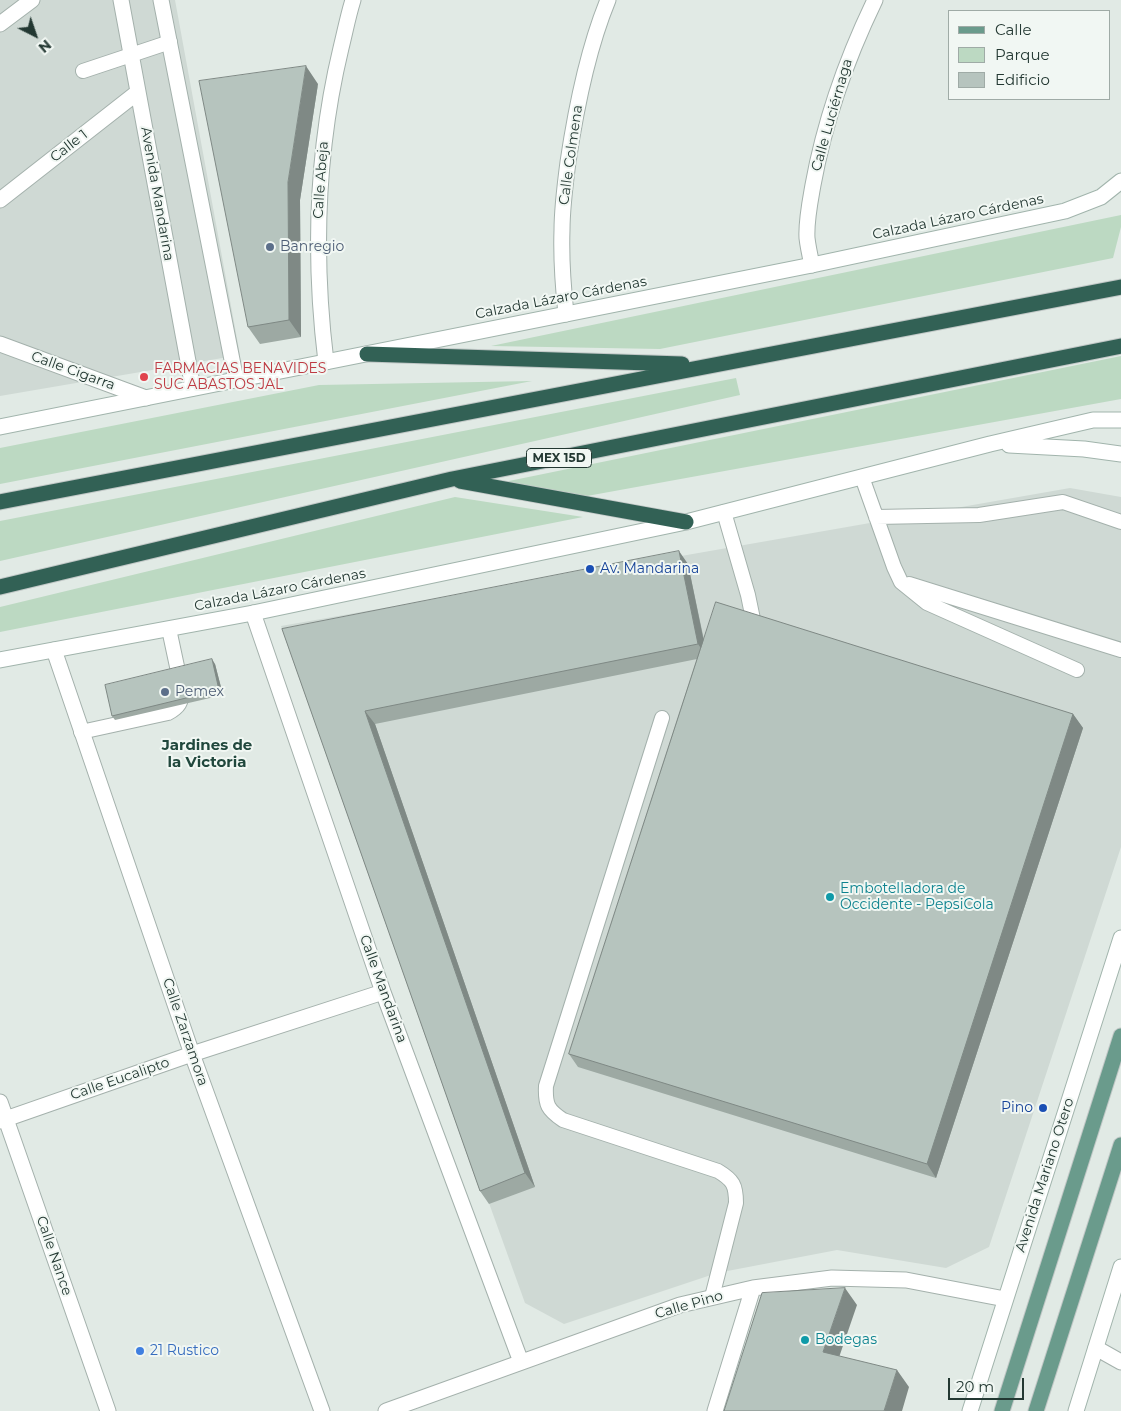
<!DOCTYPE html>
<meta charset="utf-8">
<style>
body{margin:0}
#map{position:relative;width:1121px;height:1411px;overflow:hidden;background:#e1eae5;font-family:Montserrat,sans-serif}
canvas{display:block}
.legend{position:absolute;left:948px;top:10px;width:162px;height:90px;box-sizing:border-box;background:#f1f7f3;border:1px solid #9faba6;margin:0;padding:6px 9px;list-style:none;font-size:15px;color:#233832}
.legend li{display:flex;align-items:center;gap:10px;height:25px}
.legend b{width:25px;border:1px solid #9faba6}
.north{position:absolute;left:10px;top:10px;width:50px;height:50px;-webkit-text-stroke:4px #f1f7f3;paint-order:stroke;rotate:139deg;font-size:14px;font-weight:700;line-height:20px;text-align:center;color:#233832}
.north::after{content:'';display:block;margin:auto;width:18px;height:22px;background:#233832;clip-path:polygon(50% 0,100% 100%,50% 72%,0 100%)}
.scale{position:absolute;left:948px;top:1378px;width:76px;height:22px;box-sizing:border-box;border:2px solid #233832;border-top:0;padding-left:6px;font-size:15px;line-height:18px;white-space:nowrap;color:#233832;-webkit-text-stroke:4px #f1f7f3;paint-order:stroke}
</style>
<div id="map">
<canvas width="1121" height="1411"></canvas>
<ul class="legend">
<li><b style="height:6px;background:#6a9b8c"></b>Calle</li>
<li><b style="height:14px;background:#bcd9c2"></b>Parque</li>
<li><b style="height:14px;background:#b6c4be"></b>Edificio</li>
</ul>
<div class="north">N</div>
<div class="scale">20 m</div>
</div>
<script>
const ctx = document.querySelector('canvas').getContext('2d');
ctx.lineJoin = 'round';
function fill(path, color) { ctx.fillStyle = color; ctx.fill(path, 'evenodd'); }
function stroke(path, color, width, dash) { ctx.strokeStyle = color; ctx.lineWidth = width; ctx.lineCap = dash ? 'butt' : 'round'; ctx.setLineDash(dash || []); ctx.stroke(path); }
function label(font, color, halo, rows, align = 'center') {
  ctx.font = font + ' Montserrat,sans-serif'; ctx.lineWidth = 4; ctx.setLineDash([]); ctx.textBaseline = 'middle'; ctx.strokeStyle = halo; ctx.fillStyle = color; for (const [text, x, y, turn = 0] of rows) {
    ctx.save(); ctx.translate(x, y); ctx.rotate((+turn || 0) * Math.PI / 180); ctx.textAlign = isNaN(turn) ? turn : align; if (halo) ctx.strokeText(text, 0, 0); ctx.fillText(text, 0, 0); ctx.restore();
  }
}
const built = new Path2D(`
 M0,0H175L240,355L0,396Z
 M1070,488L1121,497V847L989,1247L946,1268L837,1250L717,1273L564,1324L525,1303L281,626Z`);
const green = new Path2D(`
 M1121,215V227L1113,258L660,349L491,346Z
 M1121,356V399L587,496L504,482Z
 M736,378L740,395L0,561V521Z
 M532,381L0,484V448L319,385Z
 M455,497L583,517L0,632V607Z`);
const service = new Path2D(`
 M83,71L170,42
 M862,477L894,567L901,582L927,603L1077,670
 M724,512L748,595L754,624
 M876,517L979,515L1063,502L1121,522
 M909,584L1121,650
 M662,718L546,1086C545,1105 548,1110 563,1120L718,1171C733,1180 736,1185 736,1203L712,1297
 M81,732L168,713C179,707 182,702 182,690L169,629`);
const minor = new Path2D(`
 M121,0L193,388
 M161,0L236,380
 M0,24L32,0
 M0,200L138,92
 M812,265C810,256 808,247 807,238C806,221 810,202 813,185C825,119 846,60 875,0
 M566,314C563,286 561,258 562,230C562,208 565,185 568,162C576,108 587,51 608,0
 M0,344L146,398
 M326,362C313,256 316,152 341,48C345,32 348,16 353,0
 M253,613L383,992L521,1362
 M54,650L192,1054L322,1411
 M0,1102L108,1411
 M0,1121L192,1054L383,992
 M1096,1348L1121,1362
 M386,1411L680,1305L753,1288L832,1278L906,1280L1005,1299
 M715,1411L753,1288`);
const secondary = new Path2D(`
 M0,427L812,265L1065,211L1101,197L1121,181
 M1009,445L1084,449L1121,454
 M0,660L253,613L686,522L990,444L1093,420H1121
 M970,1411L1121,938
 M1076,1411L1121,1267`);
const primary = new Path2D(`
 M1002,1411L1121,1036
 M1036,1411L1121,1145`);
const motorway = new Path2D(`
 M367,354L682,364
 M460,481L686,522
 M0,502L1121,287
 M0,587L452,479L1121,346`);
const wall = new Path2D(`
 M318,84L300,200L301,337L260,344L248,327Z
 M688,564L704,640L1073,714L1083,728L936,1178L578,1067L569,1054L697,659L375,724L535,1187L489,1204L480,1191L282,629Z
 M215,664L223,695L115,720L112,716Z`);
const shadedWall = new Path2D(`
 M306,66L318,84L300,200L301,337L289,320L288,182Z
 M679,551L688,564L707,657L698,644Z
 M212,659L215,664L223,695L219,690Z
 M365,711L375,724L535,1187L525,1173Z
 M1073,714L1083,728L936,1178L927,1164Z
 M845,1288L857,1305L835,1369L823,1352Z
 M897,1370L909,1387L902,1411H884Z`);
const building = new Path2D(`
 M306,66L288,182L289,320L248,327L199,81Z
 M679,551L698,644L365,711L525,1173L480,1191L282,629Z
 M716,602L1073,714L927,1164L569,1054Z
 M212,659L219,690L112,716L105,685Z
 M845,1288L823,1352L897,1370L884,1411H724L762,1293Z`);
const markers = [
 [270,247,5,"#5c6f8a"],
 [144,377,5,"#e0444e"],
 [590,569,5,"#1a4fb4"],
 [165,692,5,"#5c6f8a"],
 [830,897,5,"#0f9aa8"],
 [1043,1108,5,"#1a4fb4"],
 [805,1340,5,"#0f9aa8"],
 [140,1351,5,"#3f7fe0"]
];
const shields = [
 [559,458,65]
];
const shieldNames = [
 ["MEX 15D",559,458]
];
const streetNames = [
 ["Calle Luciérnaga",832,115,-74],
 ["Calle 1",69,146,-38],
 ["Calle Colmena",571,155,-82],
 ["Calle Abeja",321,180,-86],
 ["Avenida Mandarina",157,194,80],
 ["Calzada Lázaro Cárdenas",958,217,-12],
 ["Calzada Lázaro Cárdenas",561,298,-11],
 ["Calle Cigarra",73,371,20],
 ["Calzada Lázaro Cárdenas",280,590,-11],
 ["Calle Mandarina",383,989,70],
 ["Calle Zarzamora",185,1032,71],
 ["Calle Eucalipto",120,1079,-19],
 ["Avenida Mariano Otero",1045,1175,-72],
 ["Calle Nance",54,1256,71],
 ["Calle Pino",689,1305,-16]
];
const serviceNames = [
 ["Banregio",280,247],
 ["Pemex",175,692]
];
const healthNames = [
 ["FARMACIAS BENAVIDES",154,369],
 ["SUC ABASTOS JAL",154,385]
];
const transitNames = [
 ["Av. Mandarina",600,569],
 ["Pino",1033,1108,"right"]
];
const cultureNames = [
 ["Embotelladora de",840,889],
 ["Occidente - PepsiCola",840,905],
 ["Bodegas",815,1340]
];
const shopNames = [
 ["21 Rustico",150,1351]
];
const neighbourhoodNames = [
 ["Jardines de",207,746],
 ["la Victoria",207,763]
];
fill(built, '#cfd9d4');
fill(green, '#bcd9c2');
stroke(service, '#a4b1ac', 16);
stroke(minor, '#a4b1ac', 17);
stroke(secondary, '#a1b4ac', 17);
stroke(primary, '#c1c7c6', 17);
stroke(motorway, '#c1c7c6', 17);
stroke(service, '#fff', 14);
stroke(minor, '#fff', 15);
stroke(secondary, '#fff', 15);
stroke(primary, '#6a9b8c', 15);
stroke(motorway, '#326155', 15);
fill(wall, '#9da9a3');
fill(shadedWall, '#7f8985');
fill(building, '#b6c4be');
stroke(building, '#7f8985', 1);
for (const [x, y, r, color] of markers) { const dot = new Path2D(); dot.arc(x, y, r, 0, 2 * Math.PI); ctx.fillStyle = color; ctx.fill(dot); stroke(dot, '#f1f7f3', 2); }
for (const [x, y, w] of shields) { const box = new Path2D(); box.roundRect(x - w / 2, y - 9.5, w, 19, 4); ctx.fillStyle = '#f1f7f3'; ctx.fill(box); stroke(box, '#233832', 1); }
label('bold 12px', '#233832', null, shieldNames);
label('14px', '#233832', '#f1f7f3', streetNames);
label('14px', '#4e5e75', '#f1f7f3', serviceNames, 'left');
label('14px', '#be3a42', '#f1f7f3', healthNames, 'left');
label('14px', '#164399', '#f1f7f3', transitNames, 'left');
label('14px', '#0d838f', '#f1f7f3', cultureNames, 'left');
label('14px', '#366cbe', '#f1f7f3', shopNames, 'left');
label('bold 15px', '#21483d', '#f1f7f3', neighbourhoodNames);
</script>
